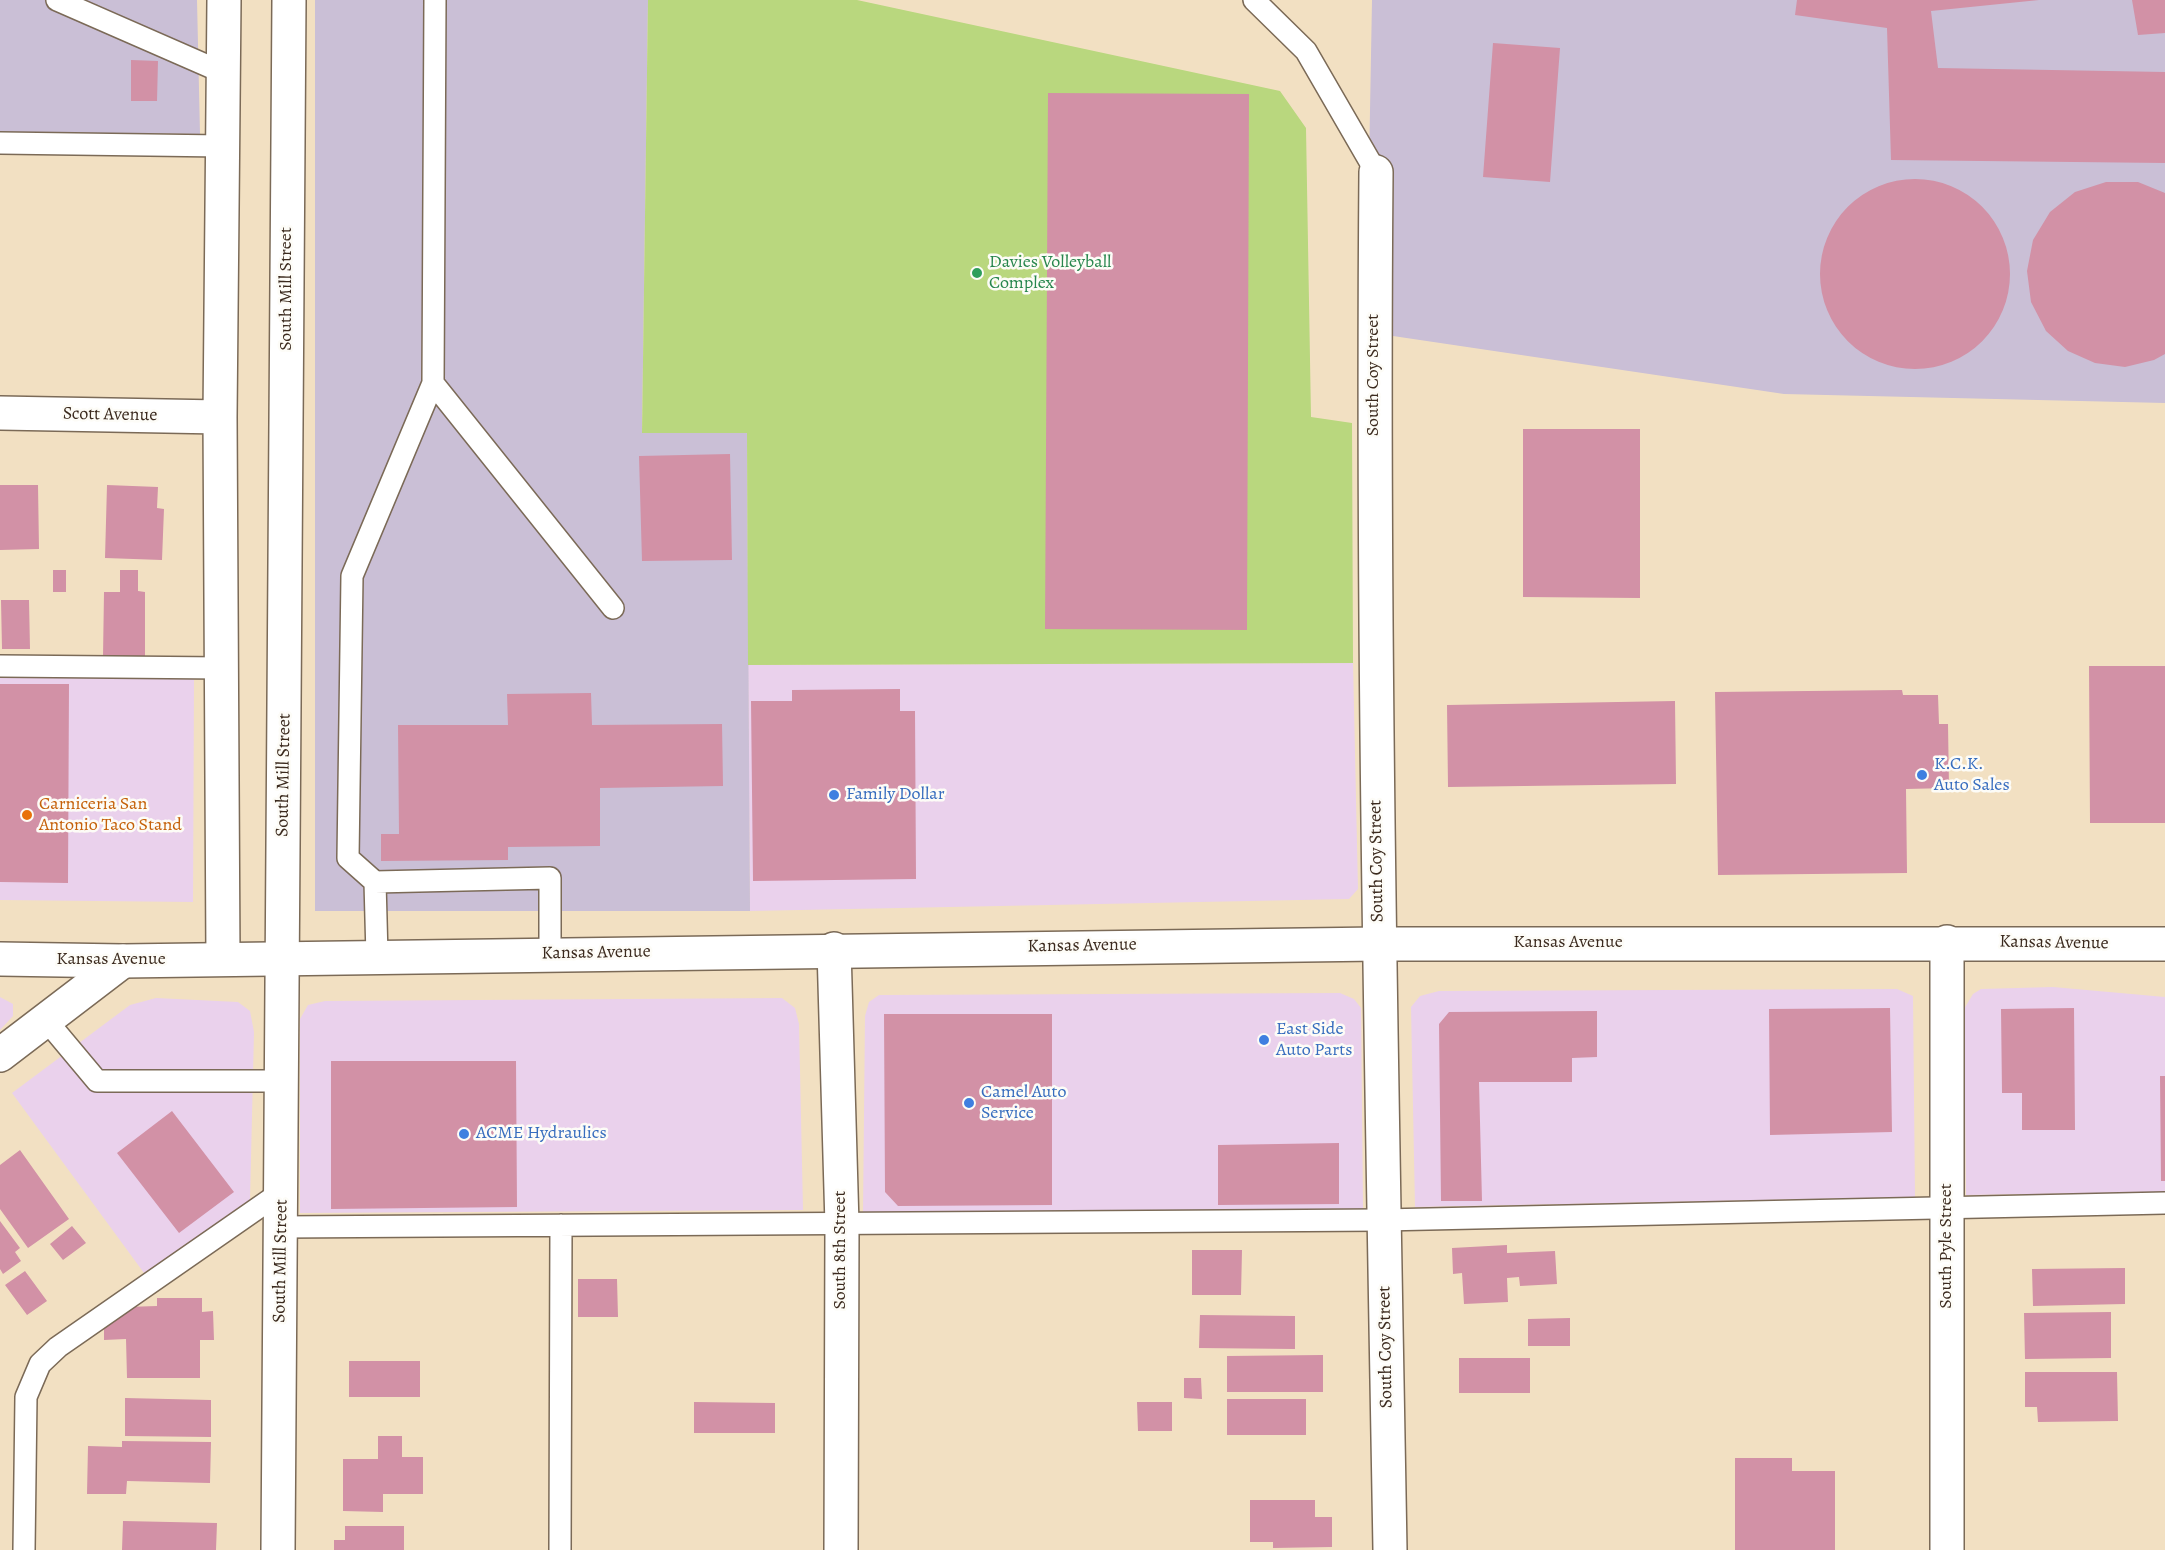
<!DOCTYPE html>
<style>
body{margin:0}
canvas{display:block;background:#f2e0c2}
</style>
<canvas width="2165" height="1550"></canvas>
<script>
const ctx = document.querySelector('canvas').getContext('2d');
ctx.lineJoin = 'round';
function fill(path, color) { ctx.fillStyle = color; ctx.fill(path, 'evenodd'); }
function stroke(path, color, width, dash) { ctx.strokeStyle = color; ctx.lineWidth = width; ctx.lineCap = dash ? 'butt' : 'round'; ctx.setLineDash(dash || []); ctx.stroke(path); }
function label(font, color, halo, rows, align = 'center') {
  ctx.font = font + ' Alegreya,serif'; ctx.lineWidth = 5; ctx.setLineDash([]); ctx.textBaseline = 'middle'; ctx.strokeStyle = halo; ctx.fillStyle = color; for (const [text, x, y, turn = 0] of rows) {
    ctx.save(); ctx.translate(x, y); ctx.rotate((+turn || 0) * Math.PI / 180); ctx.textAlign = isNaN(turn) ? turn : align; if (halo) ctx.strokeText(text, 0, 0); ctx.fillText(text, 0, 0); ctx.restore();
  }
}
const built = new Path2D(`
 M1353,663L1358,889L1349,899L750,911L748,665Z
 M0,677L194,679L193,902L0,900Z
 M2053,987L2165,997V1192L1966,1195L1964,1009L1973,994L1981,989Z
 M1897,989L1913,996L1915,1197L1415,1207L1411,1007L1420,996L1439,991Z
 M1340,993L1354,999L1361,1008L1363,1209L863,1213L865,1016L869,1002L879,995Z
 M0,997L13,1004V1016L0,1030Z
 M156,998L238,1002L250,1011L254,1032L250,1200L144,1273L12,1093L130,1005Z
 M782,998L795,1008L799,1024L803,1210L300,1213V1019L308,1005L325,1001Z`);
const industrial = new Path2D(`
 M0,0H197L200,134L0,132Z
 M315,0H648L642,433H747L750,911H315Z
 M1372,0H2165V403L1784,394L1366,332Z`);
const green = new Path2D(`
 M648,0H857L1280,91L1306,128L1311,417L1352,423L1353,663L748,665L747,433H642Z`);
const building = new Path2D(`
 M1797,0H2039L1931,11L1938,68L2165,72V163L1891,160L1887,28L1795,15Z
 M2132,0H2165V33L2138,35Z
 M1493,43L1560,48L1550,182L1483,177Z
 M131,60L158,61L157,101H131Z
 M1048,93L1249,94L1247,630L1045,629Z
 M1820 274a95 95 0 1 1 190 0a95 95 0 1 1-190 0Z
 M2106,182H2138L2165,193V354L2154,360L2125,367L2095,363L2068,351L2046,331L2031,302L2027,271L2033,240L2050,212L2075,192Z
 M1523,429H1640V598L1523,597Z
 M730,454L732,560L642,561L639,456Z
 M0,485H38L39,549L0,550Z
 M107,485L158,487L157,508L164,509L162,560L105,558Z
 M53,570H66V592H53Z
 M120,570H138V591L145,592V658L103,657L104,592H120Z
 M1,600H29L30,649H2Z
 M2089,666H2165V823H2090Z
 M0,684H69L68,883L0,882Z
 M900,689V711H915L916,879L753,881L751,701H792V690Z
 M1902,690L1903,695H1938L1939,724H1948L1949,788L1906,789L1907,873L1718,875L1715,692Z
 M591,693L592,725L722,724L723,786L600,788V846L508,847V860L381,861V834H399L398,725H508L507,694Z
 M1675,701L1676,784L1448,787L1447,705Z
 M1890,1008L1892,1132L1770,1135L1769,1009Z
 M2074,1008L2075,1130H2022V1093H2002L2001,1009Z
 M1597,1011V1057L1572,1058V1082H1479L1482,1201H1441L1439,1024L1449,1012Z
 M884,1014H1052V1205L898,1206L885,1192Z
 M331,1061H516L517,1207L331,1209Z
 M2160,1076H2165V1181H2161Z
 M172,1111L234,1192L179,1233L117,1153Z
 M1339,1143V1204L1218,1205V1145Z
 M20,1150L69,1219L28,1248L0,1209V1165Z
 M0,1221L20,1248L15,1252L21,1261L3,1274L0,1269Z
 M72,1226L86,1243L63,1260L50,1244Z
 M1507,1245V1253L1555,1251L1557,1284L1520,1286L1519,1277L1507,1278L1508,1302L1464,1304L1462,1273L1453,1274L1452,1248Z
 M1192,1250H1242L1241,1295H1192Z
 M2125,1268V1304L2033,1306L2032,1269Z
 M25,1271L47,1301L27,1315L5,1285Z
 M578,1279H617L618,1317H578Z
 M157,1298H202V1312L213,1311L214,1340H200V1378H127L126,1339L104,1340V1323L126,1307L157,1306Z
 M2111,1312V1358L2025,1359L2024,1313Z
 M1200,1315L1295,1316V1349L1199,1348Z
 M1570,1318V1346H1528V1319Z
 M1323,1355V1392H1227V1356Z
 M1459,1358H1530V1393H1459Z
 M349,1361H420V1397H349Z
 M2025,1372H2117L2118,1421L2038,1422L2037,1407H2025Z
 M1184,1378H1201L1202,1399L1184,1398Z
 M125,1398L211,1400V1437L125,1436Z
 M1227,1399H1306V1435H1227Z
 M694,1402L775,1403V1433H694Z
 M1137,1402H1172V1431H1138Z
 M378,1436H402V1457H423V1494H383V1512L343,1511V1459H378Z
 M122,1441L211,1442L210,1483L127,1481L126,1494H87L88,1446L122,1447Z
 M1735,1458H1792V1471H1835V1550H1735Z
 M1250,1500H1315V1517H1332V1547L1273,1548V1542H1250Z
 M123,1521L217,1523L216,1550H122Z
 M345,1526H404V1550H334V1540H345Z`);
const lane = new Path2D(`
 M57,0L224,73
 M435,0L433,383L613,608
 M1254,0L1306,51L1376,172
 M0,143L223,146
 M0,666L223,668
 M375,882L348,858L352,576L433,383
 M377,956L375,882L550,878V953
 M46,1020L97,1081H282
 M281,1227L1383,1220L2165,1203
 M24,1550L26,1397L40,1364L58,1347L281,1192
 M560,1550L561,1225`);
const street = new Path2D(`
 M1376,172C1372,631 1382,1091 1390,1550
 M0,413L220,417
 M834,949L842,1225L841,1550
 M223,959L220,417L224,0
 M0,1055L123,961
 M278,1550L289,0
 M1947,1550V942`);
const secondary = new Path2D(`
 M0,959L123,961L1378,944H2165`);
const markers = [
 [977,273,6,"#2e9e5b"],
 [1922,775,6,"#3f7fe0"],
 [834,795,6,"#3f7fe0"],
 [27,815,6,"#e8710a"],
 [1264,1040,6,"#3f7fe0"],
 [969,1103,6,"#3f7fe0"],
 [464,1134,6,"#3f7fe0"]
];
const leisureNames = [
 ["Davies Volleyball",989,263],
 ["Complex",989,284]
];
const streetNames = [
 ["South Mill Street",287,289,-90],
 ["South Coy Street",1374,375,-90],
 ["Scott Avenue",110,415,1],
 ["South Mill Street",284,775,-89],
 ["South Coy Street",1377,861,-91],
 ["Kansas Avenue",1568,943],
 ["Kansas Avenue",2054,943,1],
 ["Kansas Avenue",1082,946,-1],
 ["Kansas Avenue",596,953,-1],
 ["Kansas Avenue",111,960],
 ["South Pyle Street",1947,1246,-90],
 ["South 8th Street",841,1250,-90],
 ["South Mill Street",281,1261,-89],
 ["South Coy Street",1386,1347,-91]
];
const shopNames = [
 ["K.C.K.",1934,765],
 ["Auto Sales",1934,786],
 ["Family Dollar",846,795],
 ["East Side",1276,1030],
 ["Auto Parts",1276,1051],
 ["Camel Auto",981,1093],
 ["Service",981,1114],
 ["ACME Hydraulics",476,1134]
];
const foodNames = [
 ["Carniceria San",39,805],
 ["Antonio Taco Stand",39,826]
];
fill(built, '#ead1ec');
fill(industrial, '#cabfd6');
fill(green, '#b9d77e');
fill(building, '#d291a6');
stroke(lane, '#7b6a57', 24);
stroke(street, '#7b6a57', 36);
stroke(secondary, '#7b6a57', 36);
stroke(lane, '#fff', 21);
stroke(street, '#fff', 33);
stroke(secondary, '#fff', 33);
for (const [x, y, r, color] of markers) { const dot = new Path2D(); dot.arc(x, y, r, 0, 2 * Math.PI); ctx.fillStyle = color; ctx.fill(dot); stroke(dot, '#fdfcf7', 2); }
label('18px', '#27864d', '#fdfcf7', leisureNames, 'left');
label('18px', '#3b2a1e', '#fdfcf7', streetNames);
label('18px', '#366cbe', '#fdfcf7', shopNames, 'left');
label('18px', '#c56008', '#fdfcf7', foodNames, 'left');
</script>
